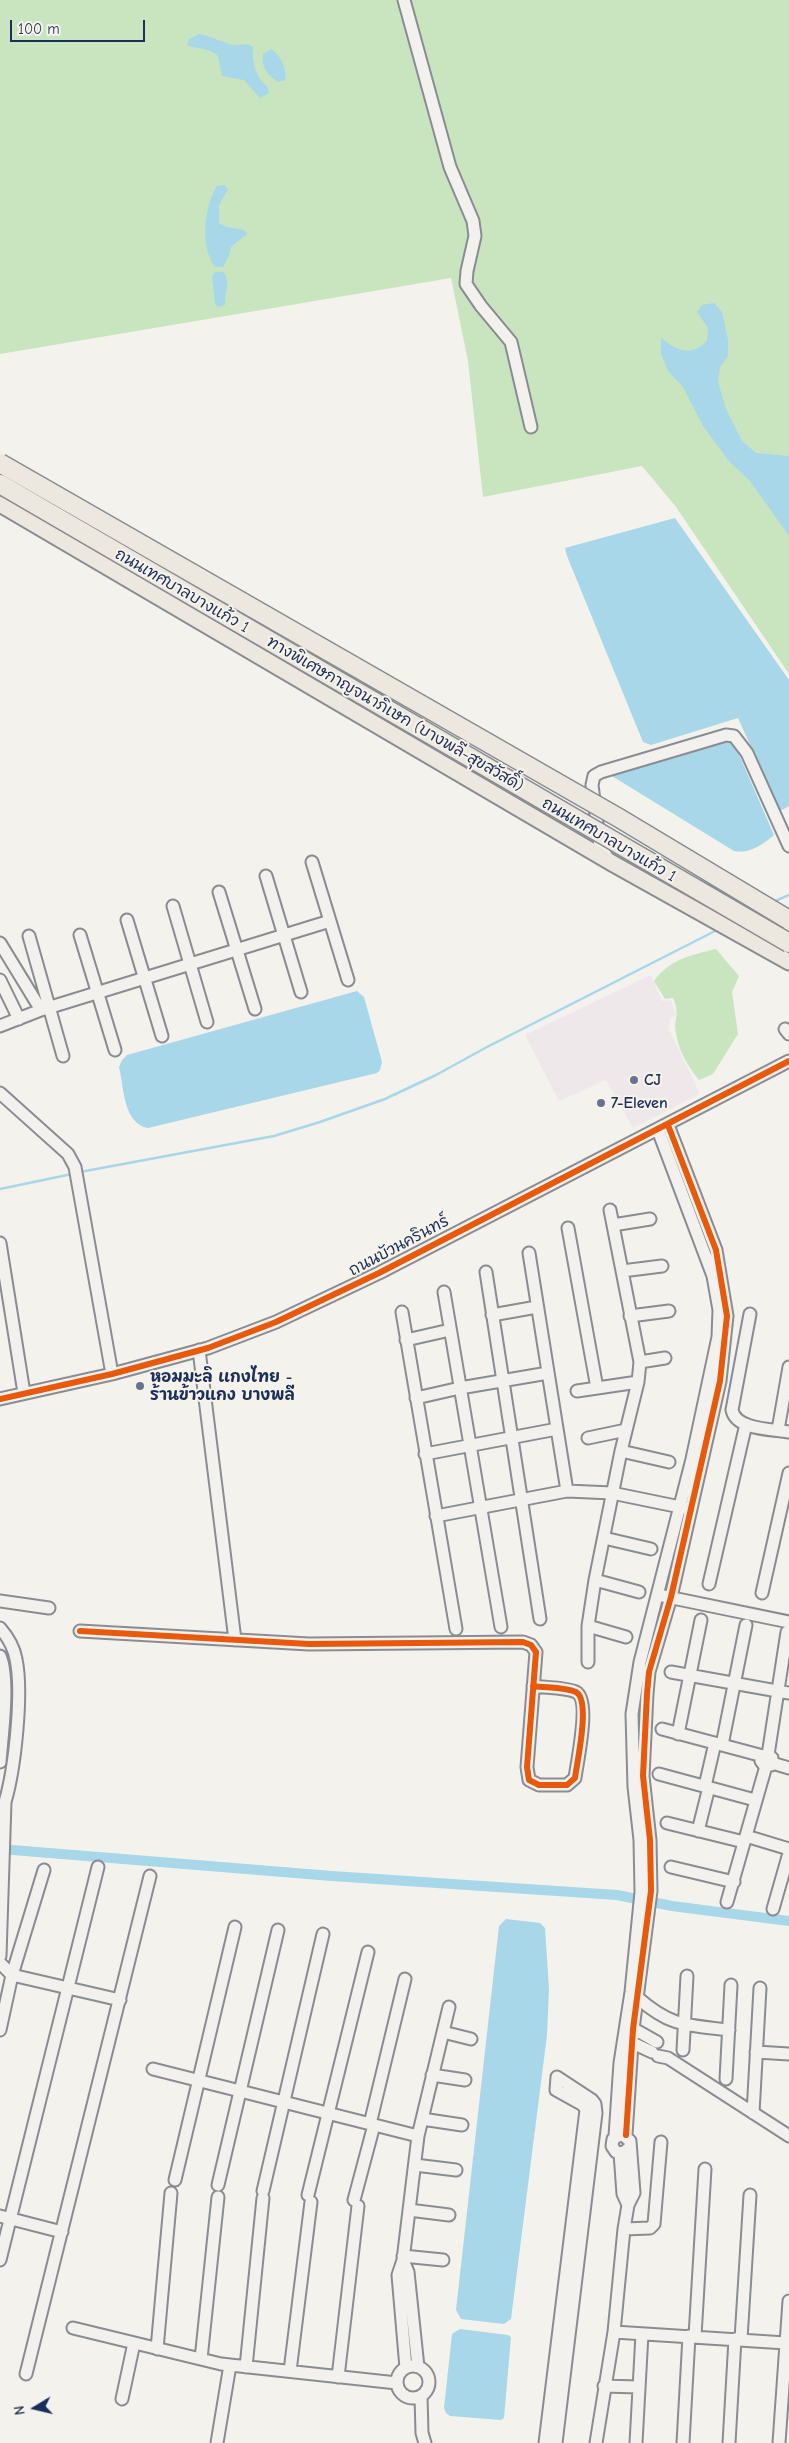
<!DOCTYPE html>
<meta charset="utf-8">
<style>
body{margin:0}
#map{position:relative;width:789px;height:2443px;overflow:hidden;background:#f4f2ec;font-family:"Comic Neue",sans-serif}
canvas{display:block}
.north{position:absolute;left:10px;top:2383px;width:50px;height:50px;-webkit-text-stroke:4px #f7f3e8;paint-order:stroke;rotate:261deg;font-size:14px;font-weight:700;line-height:20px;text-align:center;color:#1b2f5e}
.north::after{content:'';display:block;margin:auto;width:18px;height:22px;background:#1b2f5e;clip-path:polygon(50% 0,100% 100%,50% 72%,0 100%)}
.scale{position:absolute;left:10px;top:20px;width:135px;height:22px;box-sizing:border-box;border:2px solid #1b2f5e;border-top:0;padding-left:6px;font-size:15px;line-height:18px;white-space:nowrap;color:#1b2f5e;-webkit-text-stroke:4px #f7f3e8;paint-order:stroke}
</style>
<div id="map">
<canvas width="789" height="2443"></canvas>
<div class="north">N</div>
<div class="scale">100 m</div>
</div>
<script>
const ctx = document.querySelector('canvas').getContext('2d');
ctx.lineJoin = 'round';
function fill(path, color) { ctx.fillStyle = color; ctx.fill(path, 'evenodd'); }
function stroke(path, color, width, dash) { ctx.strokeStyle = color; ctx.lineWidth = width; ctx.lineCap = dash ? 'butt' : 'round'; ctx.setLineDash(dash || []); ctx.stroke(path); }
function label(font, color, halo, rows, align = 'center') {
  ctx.font = font + ' "Comic Neue","Playpen Sans Thai",sans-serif'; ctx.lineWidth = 4; ctx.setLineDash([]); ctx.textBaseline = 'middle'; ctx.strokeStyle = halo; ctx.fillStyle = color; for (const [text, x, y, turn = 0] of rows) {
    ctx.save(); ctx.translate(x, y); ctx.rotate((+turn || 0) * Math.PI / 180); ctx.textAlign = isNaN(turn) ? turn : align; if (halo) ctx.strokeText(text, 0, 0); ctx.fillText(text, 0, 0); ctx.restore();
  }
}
const built = new Path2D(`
 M651,975L662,1001L671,1000L676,1015L670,1019L669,1029L700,1094L633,1128L606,1080L559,1101L525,1035Z`);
const green = new Path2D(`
 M0,0H789V674L676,507L642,466L483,497L468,361L451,278L0,354Z
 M716,949L739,976L732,992L738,1034L713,1074L699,1080C688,1066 679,1052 676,1033C673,1018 681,1017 673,998L665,999L654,981C670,959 691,955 716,949Z`);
const water = new Path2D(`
 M199,34C212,36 225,44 234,45C242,46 246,42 253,47C252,58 254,70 260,79C264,85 268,85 269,93L260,98L244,80L222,76L218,56C208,47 199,50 187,45L189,39Z
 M271,49C280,55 288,69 285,80L278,82C267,75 261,67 263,54Z
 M224,185L228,189L219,205V223L227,227L244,230L247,234L231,247L229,256L223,267H215C200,247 204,206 217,186Z
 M215,272H223C232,282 224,292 225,305L218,307L215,304L212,277Z
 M714,303L722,312L728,340V356L720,367L718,382L726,409L742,441L756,453L789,456V536L750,481L729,461L703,426L683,387L668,371L661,354V338C677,351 691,357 707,341L708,328L697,312L702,305Z
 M675,518L789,680V806L780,811L738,718L651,745L643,742L567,556L565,548Z
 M724,738L734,743L774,835C762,845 750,854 734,851L607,773Z
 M357,991L364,997L382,1062L380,1070L377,1073L148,1128C123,1124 124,1087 119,1067L122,1060L127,1055Z
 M506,1919L540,1923L545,1928L549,1989L547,2035L511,2319L504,2324L461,2319L456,2310L499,1926Z
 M460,2329L508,2335L511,2337L504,2418L501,2420L450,2416L446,2413L444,2408L452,2334Z`);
const stream = new Path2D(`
 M773,902L789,895
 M80,1172L274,1136L320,1122L385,1099L436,1075L487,1047L719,929
 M0,1189L72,1174`);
const canal = new Path2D(`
 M0,1849L332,1876L617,1895L672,1906L789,1921`);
const minor = new Path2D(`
 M404,0L450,167L473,221L475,236L467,271L466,284L481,306L511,342L531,427
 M609,860L600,846L592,785L594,776L601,772L726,735L734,736L747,753L789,846
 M312,862L348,980
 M266,876L301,992
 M219,892L255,1009
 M173,906L207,1022
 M127,920L162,1036
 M80,935L115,1050
 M29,936L63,1056
 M0,943L41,1010
 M0,980L19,1019
 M0,1026L41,1010L330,921
 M785,1029L789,1034
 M0,1093L68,1154L75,1167L112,1374
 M613,1225L650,1219
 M568,1228L597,1388
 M0,1243L24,1393
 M529,1253L567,1491
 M622,1271L662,1266
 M486,1272L540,1619
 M444,1292L501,1627
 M402,1312L456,1629
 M750,1314L732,1410C736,1430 772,1429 789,1432
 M492,1315L537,1307
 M630,1316L669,1311
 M406,1340L450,1330
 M199,1350L235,1640
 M640,1362L665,1358
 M577,1391L638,1382
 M416,1398L460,1388L548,1373
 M0,1399L112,1374L208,1348L276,1322L379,1273L789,1061
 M778,1430L789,1367
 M588,1438L626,1430
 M621,1451L669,1462
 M425,1454L557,1429
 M436,1516L567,1491L612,1493L685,1508
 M604,1538L651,1549
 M595,1580L639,1592
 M709,1584L746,1424
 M762,1593L789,1473
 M663,1596L789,1622
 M0,1601L49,1608
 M588,1626L626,1637
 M0,1628C7,1636 14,1648 16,1659C23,1693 15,1768 5,1802L0,1956
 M80,1631L309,1644L523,1642L531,1645L536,1652L527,1767L529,1780L539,1785H567L575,1778C577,1762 591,1700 576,1692C564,1687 546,1688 533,1686
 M0,1656C10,1679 2,1735 0,1762
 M588,1662V1626L595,1580L621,1451L638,1382L640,1362L610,1210
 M671,1672L789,1693
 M662,1729L763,1756L768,1755L772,1758L771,1765H764L761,1761L763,1756
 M678,1734L701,1620
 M722,1745L746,1625
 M768,1755L787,1632
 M772,1763L789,1768
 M659,1774L755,1800
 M705,1786L715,1743
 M667,1823L744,1842
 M698,1831L709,1787
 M746,1836L789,1849
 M671,1867L734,1882
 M727,1902L766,1766
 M773,1909L789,1853
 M0,1963L12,1975L120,2000
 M638,1998C671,2027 687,2025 729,2030
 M627,2025L657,2042
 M0,2030L12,1975L44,1870
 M443,2032L471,2039
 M626,2040L652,2052
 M683,2050L687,1976
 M756,2052L789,2054
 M658,2056L668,2058L789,2136
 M153,2069L418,2136
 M432,2075L465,2080
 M726,2079L731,1985
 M753,2113L760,1988
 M422,2119L462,2125
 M370,2124L405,1979
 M626,2135L633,2029L651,1891L650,1840L643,1776L647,1694L649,1672L671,1597L720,1381L727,1316L716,1250L668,1125
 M615,2136L620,2063L631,1992L641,1892L640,1840L634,1787L632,1714L640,1662L692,1459L718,1337L719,1310L713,1276L658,1130
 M620,2153L623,2194L628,2205
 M415,2165L456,2170
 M175,2180L235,1927
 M218,2185L278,1930
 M263,2191L323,1934
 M308,2195L368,1952
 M354,2200L374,2125
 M409,2210L449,2215
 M0,2216L62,2232
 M624,2229L650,2228L654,2224L661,2142
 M403,2256L443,2260
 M0,2260L98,1867
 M403,2260L408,2272L418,2367
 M73,2328L221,2364L397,2383
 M614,2332L786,2343
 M695,2336L705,2169
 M741,2339L750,2195
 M157,2349L171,2193
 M201,2359L218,2197
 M397 2382a16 16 0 1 1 32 0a16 16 0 1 1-32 0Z
 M246,2367L263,2198
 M406,2368L398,2275L403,2260L418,2136L449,2007
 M290,2371L311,2202
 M26,2374L150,1876
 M338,2377L358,2206
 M604,2386L638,2387
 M421,2396L422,2433L425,2443
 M122,2399L134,2343
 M217,2443L230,2365
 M545,2443L586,2110L583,2105L556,2090L557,2077L592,2100L595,2104L596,2113L556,2443
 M596,2443L614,2332L624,2229L628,2205L634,2193L630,2141L622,2134L613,2139L612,2146L616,2152L623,2153L629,2148
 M636,2443L642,2334
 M683,2443L689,2336
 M729,2443L735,2339
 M779,2443L789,2301`);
const major = new Path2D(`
 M0,504L612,863L789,962`);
const highwayBridge = new Path2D(`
 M0,463L619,818L789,920
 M0,484L789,943`);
const cycleway = new Path2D(`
 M0,1399L112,1374L208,1348L276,1322L379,1273L789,1061
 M80,1631L309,1644L523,1642L531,1645L536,1652L527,1767L529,1780L539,1785H567L575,1778C577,1762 591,1700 576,1692C564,1687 546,1688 533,1686
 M626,2135L633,2029L651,1891L650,1840L643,1776L647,1694L649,1672L671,1597L720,1381L727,1316L716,1250L668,1125`);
const markers = [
 [634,1080,5,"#677390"],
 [601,1103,5,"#677390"],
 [140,1386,5,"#677390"]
];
const streetNames = [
 ["ถนนเทศบาลบางแก้ว 1",182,591,30],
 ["ทางพิเศษกาญจนาภิเษก (บางพลี-สุขสวัสดิ์)",395,714,30],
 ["ถนนเทศบาลบางแก้ว 1",609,840,30],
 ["ถนนบัวนครินทร์",399,1246,-28]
];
const poiNames = [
 ["CJ",644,1080],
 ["7-Eleven",611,1103],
 ["หอมมะลิ เเกงไทย -",150,1377],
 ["ร้านข้าวแกง บางพลี",150,1395]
];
fill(built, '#eee8eb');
fill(green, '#c8e5c0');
fill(water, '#a7d7e8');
stroke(stream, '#a7d7e8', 2.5);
stroke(canal, '#a7d7e8', 10);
stroke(minor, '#898c92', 15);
stroke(major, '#898c92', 19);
stroke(minor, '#f2f1ed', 11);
stroke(major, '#ece8df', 15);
stroke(highwayBridge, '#898c92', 21, []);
stroke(highwayBridge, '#ece8df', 18);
stroke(cycleway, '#e8590c', 6);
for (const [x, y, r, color] of markers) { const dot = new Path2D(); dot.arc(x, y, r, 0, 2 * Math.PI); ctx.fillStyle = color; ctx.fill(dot); stroke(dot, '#f7f3e8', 2); }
label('16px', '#1b2f5e', '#f7f3e8', streetNames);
label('bold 16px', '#1b2f5e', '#f7f3e8', poiNames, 'left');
</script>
